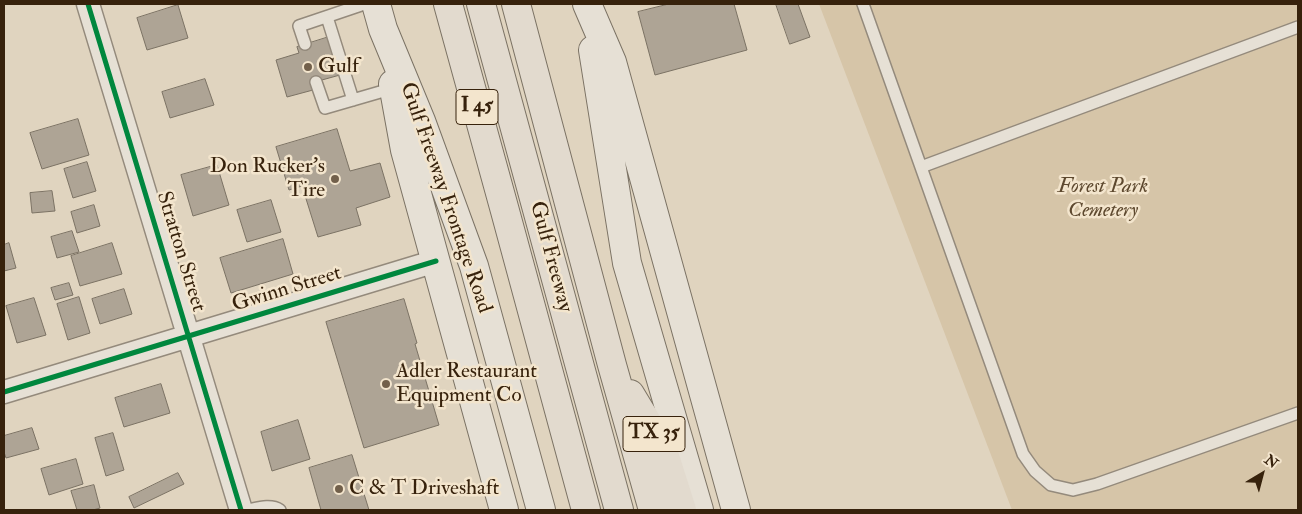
<!DOCTYPE html>
<style>
body{margin:0}
#map{position:relative;width:1302px;height:514px;overflow:hidden;background:#e0d4bf;font-family:"IM FELL Double Pica",serif}
canvas{display:block}
.frame{position:absolute;inset:0;border:5px solid #37220c;pointer-events:none}
.north{position:absolute;left:1237px;top:449px;width:50px;height:50px;-webkit-text-stroke:4px #f3e5cd;paint-order:stroke;rotate:37deg;font-size:14px;font-weight:700;line-height:20px;text-align:center;color:#37220c}
.north::after{content:'';display:block;margin:auto;width:18px;height:22px;background:#37220c;clip-path:polygon(50% 0,100% 100%,50% 72%,0 100%)}
</style>
<div id="map">
<canvas width="1302" height="514"></canvas>
<div class="frame"></div>
<div class="north">N</div>
</div>
<script>
const ctx = document.querySelector('canvas').getContext('2d');
ctx.lineJoin = 'round';
function fill(path, color) { ctx.fillStyle = color; ctx.fill(path, 'evenodd'); }
function stroke(path, color, width, dash) { ctx.strokeStyle = color; ctx.lineWidth = width; ctx.lineCap = dash ? 'butt' : 'round'; ctx.setLineDash(dash || []); ctx.stroke(path); }
function label(font, color, halo, rows, align = 'center') {
  ctx.font = font + ' "IM FELL Double Pica",serif'; ctx.lineWidth = 5; ctx.setLineDash([]); ctx.textBaseline = 'middle'; ctx.strokeStyle = halo; ctx.fillStyle = color; for (const [text, x, y, turn = 0] of rows) {
    ctx.save(); ctx.translate(x, y); ctx.rotate((+turn || 0) * Math.PI / 180); ctx.textAlign = isNaN(turn) ? turn : align; if (halo) ctx.strokeText(text, 0, 0); ctx.fillText(text, 0, 0); ctx.restore();
  }
}
const green = new Path2D(`
 M819,4H1298V510H1012Z`);
const building = new Path2D(`
 M669,4H734L747,50L655,75L638,12Z
 M776,4H798L810,37L790,44Z
 M178,5L188,38L147,50L137,18Z
 M329,37L340,75L311,83L313,90L287,97L276,60L299,53L297,47Z
 M205,79L214,105L170,118L162,92Z
 M78,119L89,155L42,169L30,133Z
 M337,129L350,171L380,163L390,197L356,208L361,225L318,237L302,186L289,190L276,147Z
 M87,162L96,191L73,198L64,169Z
 M217,165L229,205L193,216L181,175Z
 M52,191L55,211L32,213L30,193Z
 M271,200L281,232L247,242L237,210Z
 M94,205L100,226L77,233L71,212Z
 M72,231L79,252L57,258L51,237Z
 M283,239L293,274L231,293L220,258Z
 M9,243L16,268L4,271V245Z
 M112,243L122,274L80,286L71,256Z
 M69,283L73,295L55,300L51,288Z
 M124,289L132,314L100,324L92,299Z
 M79,297L90,333L68,340L57,304Z
 M34,298L46,335L17,343L6,306Z
 M404,299L417,343L415,344L439,425L364,448L326,322Z
 M161,384L170,413L124,427L115,398Z
 M298,420L310,459L272,471L261,432Z
 M32,428L39,449L6,458L4,452V436Z
 M113,433L124,470L106,476L95,438Z
 M352,455L369,510H321L309,468Z
 M76,459L83,484L49,495L41,469Z
 M178,473L184,484L134,508L129,497Z
 M94,485L100,508L93,510H77L71,491Z`);
const service = new Path2D(`
 M863,4L1023,454L1035,471L1051,485L1073,490L1097,484L1298,413
 M327,17L353,100
 M305,44L299,26L364,4
 M316,82L325,108L394,88
 M921,167L1298,27
 M248,510C258,508 271,504 280,510`);
const minor = new Path2D(`
 M88,4L241,510
 M4,392L436,261`);
const secondary = new Path2D(`
 M376,4L383,29L421,121L474,266L541,510
 M587,4L612,62L736,510
 M593,50L627,263L699,510
 M393,84L405,150L504,510`);
const motorway = new Path2D(`
 M448,4L505,211L586,510
 M481,4L619,510
 M516,4L612,365L653,510
 M630,394L662,447L682,510`);
const cycleway = new Path2D(`
 M88,4L241,510
 M4,392L436,261`);
const markers = [
 [308,67,5,"#72604b"],
 [335,179,5,"#72604b"],
 [386,384,5,"#72604b"],
 [339,489,5,"#72604b"]
];
const shields = [
 [477,107,42],
 [654,434,62]
];
const shieldNames = [
 ["I 45",477,107],
 ["TX 35",654,434]
];
const poiNames = [
 ["Gulf",318,67],
 ["Don Rucker's",325,167,"right"],
 ["Tire",325,191,"right"],
 ["Adler Restaurant",396,372],
 ["Equipment Co",396,396],
 ["C & T Driveshaft",349,489]
];
const parkNames = [
 ["Forest Park",1103,187],
 ["Cemetery",1103,211]
];
const streetNames = [
 ["Gulf Freeway Frontage Road",445,198,71],
 ["Stratton Street",180,252,73],
 ["Gulf Freeway",550,257,75],
 ["Gwinn Street",287,290,-17]
];
fill(green, '#d6c5a8');
fill(building, '#aea495');
stroke(building, '#7b7264', 1);
stroke(service, '#948a7c', 14);
stroke(minor, '#948a7c', 25);
stroke(secondary, '#7b7264', 30);
stroke(motorway, '#7b7264', 30);
stroke(service, '#e6e0d5', 11);
stroke(minor, '#e6e0d5', 22);
stroke(secondary, '#e6e0d5', 28);
stroke(motorway, '#e2dace', 28);
stroke(cycleway, '#00873e', 5);
for (const [x, y, r, color] of markers) { const dot = new Path2D(); dot.arc(x, y, r, 0, 2 * Math.PI); ctx.fillStyle = color; ctx.fill(dot); stroke(dot, '#f3e5cd', 2); }
for (const [x, y, w] of shields) { const box = new Path2D(); box.roundRect(x - w / 2, y - 17.5, w, 35, 4); ctx.fillStyle = '#f3e5cd'; ctx.fill(box); stroke(box, '#37220c', 1); }
label('bold 20px', '#37220c', null, shieldNames);
label('21px', '#37220c', '#f3e5cd', poiNames, 'left');
label('italic 21px', '#5d482e', '#f3e5cd', parkNames);
label('21px', '#37220c', '#f3e5cd', streetNames);
</script>
